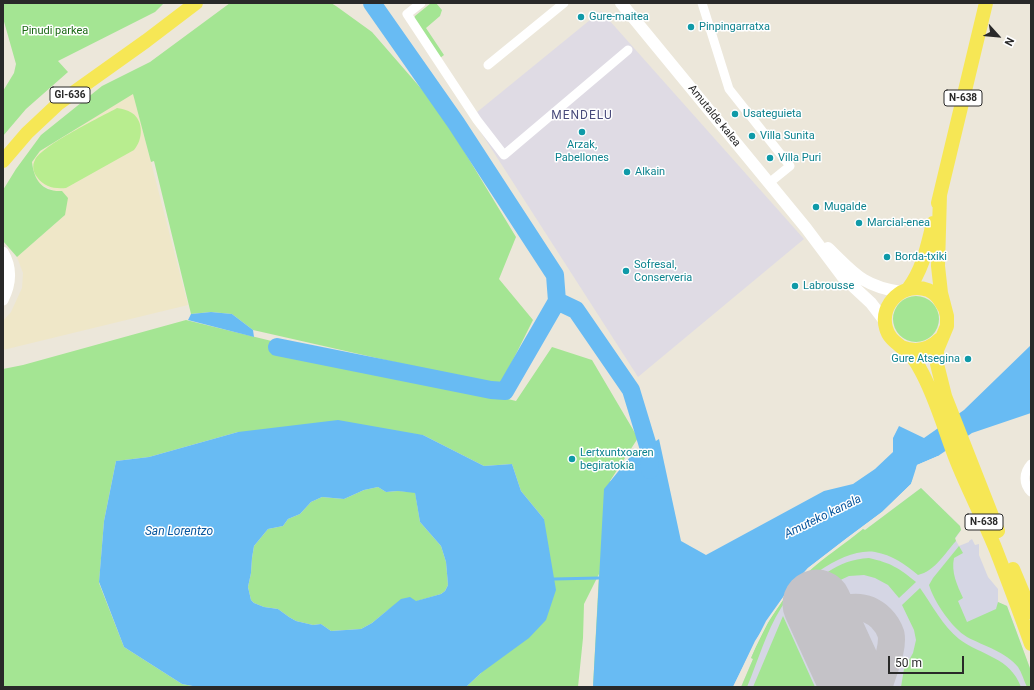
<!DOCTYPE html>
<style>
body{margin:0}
#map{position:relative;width:1034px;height:690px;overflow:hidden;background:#ece7da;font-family:Roboto,sans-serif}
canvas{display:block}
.frame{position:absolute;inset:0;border:4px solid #292929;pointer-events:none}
.north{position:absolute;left:978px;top:16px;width:40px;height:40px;-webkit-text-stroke:3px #fff;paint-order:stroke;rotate:117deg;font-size:11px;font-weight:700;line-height:16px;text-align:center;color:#292929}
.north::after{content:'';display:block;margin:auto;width:14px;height:18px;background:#292929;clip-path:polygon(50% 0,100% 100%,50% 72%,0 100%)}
.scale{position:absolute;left:888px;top:656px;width:76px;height:18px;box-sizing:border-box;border:2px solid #292929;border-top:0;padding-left:5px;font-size:12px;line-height:14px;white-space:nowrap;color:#292929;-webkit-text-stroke:3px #fff;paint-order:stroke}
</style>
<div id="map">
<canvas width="1034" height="690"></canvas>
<div class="frame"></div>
<div class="north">N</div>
<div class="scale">50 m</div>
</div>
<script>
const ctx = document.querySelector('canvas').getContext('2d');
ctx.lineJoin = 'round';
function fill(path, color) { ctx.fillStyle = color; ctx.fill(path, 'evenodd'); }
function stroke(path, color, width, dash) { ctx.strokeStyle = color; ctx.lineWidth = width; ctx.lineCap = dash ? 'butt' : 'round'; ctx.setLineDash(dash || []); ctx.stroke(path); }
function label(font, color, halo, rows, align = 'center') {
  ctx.font = font + ' Roboto,sans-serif'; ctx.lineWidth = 3; ctx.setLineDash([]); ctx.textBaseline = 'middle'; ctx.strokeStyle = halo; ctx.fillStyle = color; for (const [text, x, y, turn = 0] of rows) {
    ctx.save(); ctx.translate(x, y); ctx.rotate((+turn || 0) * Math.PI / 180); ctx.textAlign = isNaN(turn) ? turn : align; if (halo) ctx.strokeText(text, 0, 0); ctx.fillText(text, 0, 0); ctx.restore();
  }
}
const industrial = new Path2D(`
 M601,11L804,239L638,377L471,117Z`);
const education = new Path2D(`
 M133,93L188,305L3,350V321L11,312L22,288L23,273L17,257L65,215L62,191H54L39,183L33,173L32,162L40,151Z`);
const airport = new Path2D(`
 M921,488L960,526L961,530L955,539L959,546L969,542V541L972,539L975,545L979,544V555L988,577L998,589V602L1007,606L1031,671V687H741L753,659L751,658L758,641L772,615L807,573L863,529L865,530Z`);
const green = new Path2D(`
 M3,3H164L155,12L58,61L68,72L26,109L3,136V91L14,73L16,64L3,18Z
 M230,3H331L336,6L372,32L438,108L516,237L499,279L533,320L500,386L253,330L232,314L211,312L191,314L154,161L151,162L133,94L40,151L32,162C34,180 42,192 62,191L68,198L65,215L17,257L3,241V190L16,169L41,135L102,86L150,62Z
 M431,3H436L442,10L440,16L426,28L444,55L440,58L414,18L415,16Z
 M893 319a23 23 0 1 1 46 0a23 23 0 1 1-46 0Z
 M186,320L516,401L552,347L592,360L638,438L610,481L638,509L593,687L599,574L584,604L583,638L578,687H466L481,673L544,519L521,491L512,464L484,466L423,435L238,432L149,457L116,461L104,521L99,583L124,647L182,684L198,687H3V369L23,365Z
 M378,487L386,492L398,491L415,492L420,522L441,546L446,562L448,585L445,591L441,594L424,599L388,610L372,623L361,629L331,631L321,624L313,625L296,621L289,617L278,609L264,607L254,603L251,600L248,587L251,573L252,558L254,546L268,529L283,526L288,519L300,514L311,502L322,497L344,499L364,490Z
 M921,488L960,526L961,530L955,538L956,541C945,553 935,571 918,575C905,564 892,555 875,552C844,547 797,583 781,608C766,632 758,661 747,687H741L753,659L751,658C764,626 782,596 807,573C824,557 845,544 863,529L865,530Z
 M959,546L963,553L954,558C951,572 957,585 963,598L958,601L967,622L996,609L998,602L1007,606L1031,671V687H1027C1024,681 1022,673 1018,667C1006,652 984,646 967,637C952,628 934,602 929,585L933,578Z
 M869,558C891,563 899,568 916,582L899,598L888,585L875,578L864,575L849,576L795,601C818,578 836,560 869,558Z
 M920,588C932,605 943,626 959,639C982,656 1010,657 1021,687H901L904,669L913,653L916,640L914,630L902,605Z
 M783,616L815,687H753Z`);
const pitch = new Path2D(`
 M117,108C123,109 127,110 132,113C144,121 143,140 134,150L66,188C54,189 44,187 37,177C33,172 32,165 35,160C42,145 101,117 117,108Z`);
const water = new Path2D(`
 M211,312L232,314L253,330L254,337L188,320L191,314Z
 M1031,345V413L972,433L938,456L917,465L911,484L882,512L847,538L808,568L788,590L755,641L733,687H593L604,489L634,452L648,446L659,439L681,541L706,555L824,491L853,484L875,469L893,452V438L899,426L924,438L964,410Z
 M338,420L423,435L484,466L512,464L521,491L544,519L556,590L546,620L529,638L481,673L466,687H198L182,684L124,647L99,582L104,521L116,461L149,457L238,432ZM378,487L386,492L398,491L415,493L420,522L441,546L446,562L448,585L445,591L441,594L416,601L410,597L401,599L372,623L361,629L331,631L321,624L313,625L296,621L289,617L278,609L264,607L254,603L251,600L248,587L251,573L252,558L254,546L268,529L283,526L288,519L300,514L311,502L322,497L344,499L364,490Z`);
const pier = new Path2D(`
 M938,456L939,458L919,466L917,476L912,486L883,514L848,539L810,569L789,591L768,622L736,687H733L766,621L788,590L808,568L847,538L882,512L911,484L915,475L917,465Z`);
const stream = new Path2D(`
 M554,579L599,578`);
const river = new Path2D(`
 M372,3L456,123L555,275L557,301L576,310L631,390L648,446L650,470
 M277,347L491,390L505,391L557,301`);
const taxiway = new Path2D(`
 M826,624C839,604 864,602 881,618C885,622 889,628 891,634C894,650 883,671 879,687`);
const runway = new Path2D(`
 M817,604L855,687`);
const minor = new Path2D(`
 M421,3L407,14L477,120L504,155L628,50
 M702,3L729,89L790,166L769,183
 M488,65L564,3
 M1031,464C1023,473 1023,484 1031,492`);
const tertiary = new Path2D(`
 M3,252C12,267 11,284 3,300`);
const secondary = new Path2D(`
 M621,3L806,228L842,276L871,303L884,320
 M828,248C854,273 862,286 901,292`);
const primary = new Path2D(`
 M3,161L27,133L59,103L146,41L196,3
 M940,194L938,266L941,293L947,316V326L937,350V364L945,396L998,531
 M938,203L986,3
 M908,289C923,269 927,247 933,223
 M944,307C940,300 936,293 928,290C904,281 879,304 886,328C889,340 899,344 907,352C913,357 917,363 920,369C936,397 945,432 957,462C969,492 984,520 996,550C1008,581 1020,613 1031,644
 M901,347C916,353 929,350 940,339
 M1013,569L1031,612`);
const markers = [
 [581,17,4,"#0f9aa8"],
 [691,27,4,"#0f9aa8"],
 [735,114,4,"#0f9aa8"],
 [582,132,4,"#0f9aa8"],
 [752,136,4,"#0f9aa8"],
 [770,158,4,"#0f9aa8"],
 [627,172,4,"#0f9aa8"],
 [816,207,4,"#0f9aa8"],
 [859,223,4,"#0f9aa8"],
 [887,257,4,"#0f9aa8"],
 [626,271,4,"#0f9aa8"],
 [795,286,4,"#0f9aa8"],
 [968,359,4,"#0f9aa8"],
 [572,459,4,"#0f9aa8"]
];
const shields = [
 [70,95,40],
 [963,98,38],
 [984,522,38]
];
const shieldNames = [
 ["GI-636",70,95],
 ["N-638",963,98],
 ["N-638",984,522]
];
const cultureNames = [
 ["Gure-maitea",589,17],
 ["Pinpingarratxa",699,27],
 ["Usateguieta",743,114],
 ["Villa Sunita",760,136],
 ["Arzak,",582,145,"center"],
 ["Pabellones",582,158,"center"],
 ["Villa Puri",778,158],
 ["Alkain",635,172],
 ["Mugalde",824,207],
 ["Marcial-enea",867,223],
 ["Borda-txiki",895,257],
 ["Sofresal,",634,265],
 ["Conserveria",634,278],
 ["Labrousse",803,286],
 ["Gure Atsegina",960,359,"right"],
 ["Lertxuntxoaren",580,453],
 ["begiratokia",580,466]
];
const parkNames = [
 ["Pinudi parkea",55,31]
];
const streetNames = [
 ["Amutalde kalea",714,116,51]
];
const neighbourhoodNames = [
 ["MENDELU",582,116]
];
const waterNames = [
 ["Amuteko kanala",823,517,-26],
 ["San Lorentzo",179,532]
];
fill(industrial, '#dfdbe4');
fill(education, '#efe7c8');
fill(airport, '#d5d6e4');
fill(green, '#a4e593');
fill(pitch, '#b8ed8f');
fill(water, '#68bbf3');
fill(pier, '#ece7da');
stroke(stream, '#68bbf3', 3);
stroke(river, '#68bbf3', 18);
stroke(taxiway, '#c4c2c7', 27);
stroke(runway, '#c4c2c7', 69);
stroke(minor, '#fff', 9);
stroke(tertiary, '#fff', 11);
stroke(secondary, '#fff', 12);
stroke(primary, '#f6e755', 14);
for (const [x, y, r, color] of markers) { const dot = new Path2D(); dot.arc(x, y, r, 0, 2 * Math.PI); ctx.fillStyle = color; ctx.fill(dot); stroke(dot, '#fff', 1.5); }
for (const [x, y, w] of shields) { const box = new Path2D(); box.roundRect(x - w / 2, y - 8, w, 16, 3); ctx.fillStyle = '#fff'; ctx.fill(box); stroke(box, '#292929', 1); }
label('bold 10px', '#292929', null, shieldNames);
label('11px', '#0d838f', '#fff', cultureNames, 'left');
label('11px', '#1c6916', '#fff', parkNames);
label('11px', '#292929', '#fff', streetNames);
ctx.letterSpacing = '1px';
label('12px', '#484a7b', '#fff', neighbourhoodNames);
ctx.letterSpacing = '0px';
label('italic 12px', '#07569e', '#fff', waterNames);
</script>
